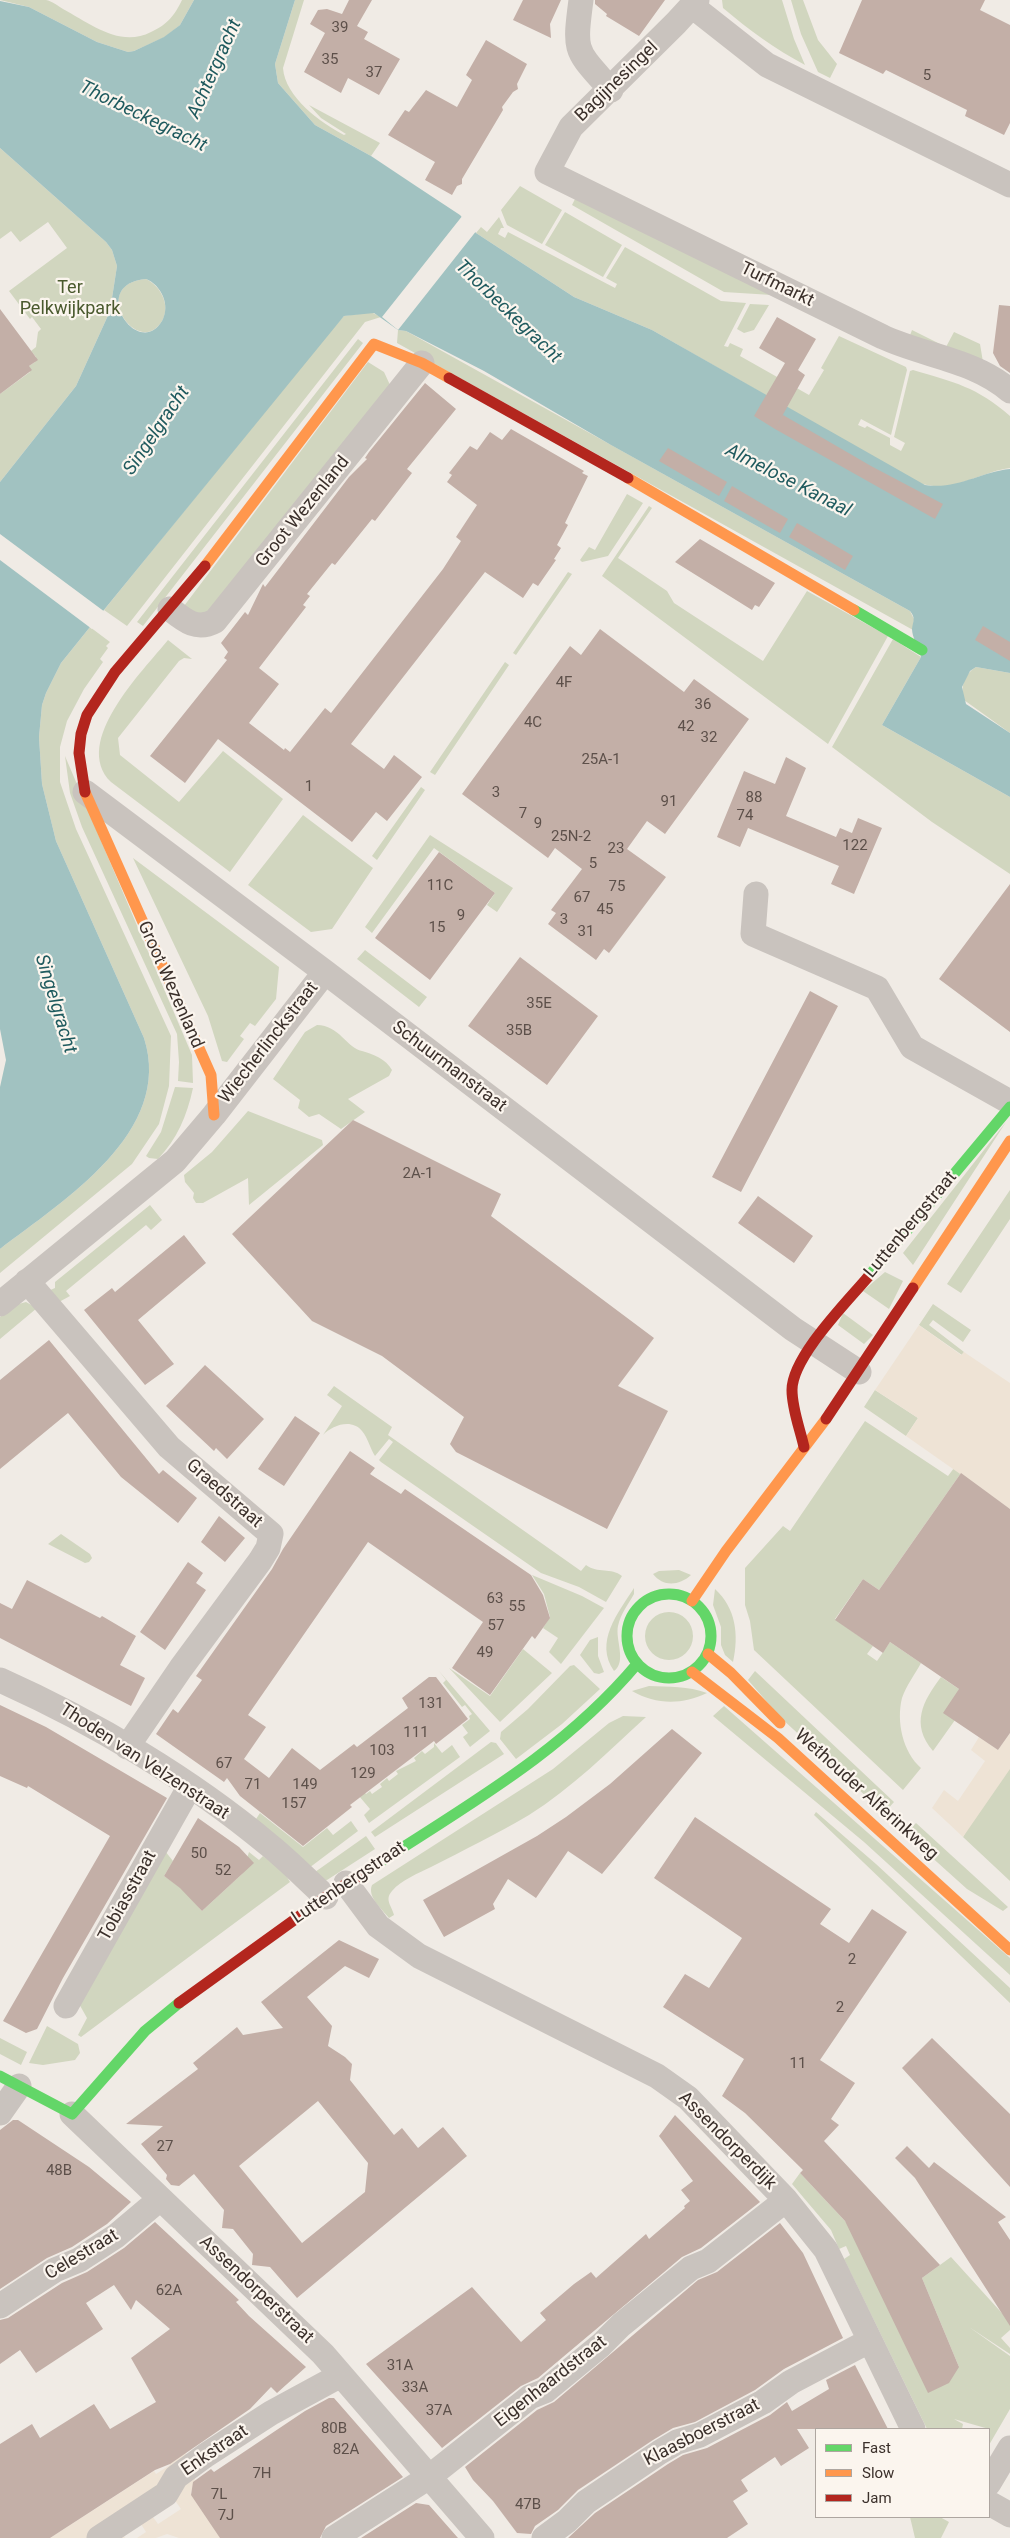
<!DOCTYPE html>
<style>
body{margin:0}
#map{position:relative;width:1010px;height:2538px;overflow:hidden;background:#f0ebe5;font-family:Roboto,sans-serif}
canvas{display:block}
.legend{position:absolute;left:815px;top:2428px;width:175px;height:90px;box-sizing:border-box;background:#fbf5ee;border:1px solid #aea6a0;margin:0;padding:6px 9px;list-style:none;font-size:15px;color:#3b302b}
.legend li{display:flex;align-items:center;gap:10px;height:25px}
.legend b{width:25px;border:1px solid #aea6a0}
</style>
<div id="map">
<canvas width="1010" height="2538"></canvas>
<ul class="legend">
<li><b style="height:6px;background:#63d668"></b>Fast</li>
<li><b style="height:6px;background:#ff974d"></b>Slow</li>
<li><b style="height:6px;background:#b3261e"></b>Jam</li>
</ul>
</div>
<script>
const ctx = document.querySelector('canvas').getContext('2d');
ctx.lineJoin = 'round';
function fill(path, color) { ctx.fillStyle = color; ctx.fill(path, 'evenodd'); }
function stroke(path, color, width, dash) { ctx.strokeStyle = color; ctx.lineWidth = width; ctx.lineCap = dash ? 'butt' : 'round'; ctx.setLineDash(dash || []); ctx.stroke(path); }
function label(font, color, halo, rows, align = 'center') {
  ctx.font = font + ' Roboto,sans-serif'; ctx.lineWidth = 4.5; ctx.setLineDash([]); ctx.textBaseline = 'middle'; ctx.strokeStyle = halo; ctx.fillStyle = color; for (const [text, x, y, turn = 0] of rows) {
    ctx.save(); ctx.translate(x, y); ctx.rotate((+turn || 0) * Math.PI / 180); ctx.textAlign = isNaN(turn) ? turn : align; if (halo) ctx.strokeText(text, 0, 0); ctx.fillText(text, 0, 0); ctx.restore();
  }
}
const green = new Path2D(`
 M0,0C15,0 32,0 46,0C52,1 58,6 63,9C91,24 120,48 151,32C168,24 174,16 182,0H194L180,25L165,37L134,51L128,52L97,42L29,7Z
 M295,0H304L283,68C285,97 321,123 344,135L346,134L321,118L309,105L380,143L371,156L315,125L278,83L275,64Z
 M722,0H782L794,39L805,65C775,49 749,30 723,8Z
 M791,0H803L818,40L837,64L830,78L818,72L801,34Z
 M0,148L106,242L112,250L117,266L110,311L76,386L0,482V394L30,372L29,366L35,362L36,357L31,351L36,347L38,332L41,329L32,317L30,319L9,291L67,248L48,222L20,242L11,231L0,239Z
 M520,186L562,210L542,244L507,225L501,210Z
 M576,197L772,295L724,292L572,205Z
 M565,212L622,245L603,277L545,245Z
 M499,217L504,228H501L498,234L505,238L508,232L615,288L617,284L606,278L625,247L721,301L746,303L724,346L728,347L730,343L743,349L740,356L809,395L824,370L821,368L839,336L906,367L907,370L891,435L861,419L858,425L865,428L867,426L890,438V445L901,451L905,443L894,437L910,371L913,370C954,382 977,387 1010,416V468C978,472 951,496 917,482L652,330L574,297L476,233L481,227L487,232Z
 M146,279C161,286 171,306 162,321C138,360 87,284 146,279Z
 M750,304L769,305L754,330L744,333L737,329Z
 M371,312L381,317L365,322L127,626L104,610L331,330L344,316Z
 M398,330L406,331L910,611L914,619L913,630L397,343Z
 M912,330L946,347L954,332L980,344L983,362L909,338Z
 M358,339L363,343L143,626L137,622Z
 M368,362L384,372L390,385L211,615L181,610Z
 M627,494L643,503L608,556L582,562L580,560L589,547L595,550Z
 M649,506L652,508L618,558L667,591L674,603L763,661L807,591L888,636L828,744L602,576Z
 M568,572L572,574L516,655L513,653Z
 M90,627L110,642L106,646L108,648L100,659L103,662L84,689L67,721L60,747V782L76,829L171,1036L169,1086L159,1124L132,1164L0,1273V1249C64,1200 174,1132 144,1038L56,841L42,784L39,737L42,705L46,693L61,663Z
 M893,639L921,657L882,725L1010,797V874L932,822L832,747Z
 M168,640L192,659L184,658L179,661L118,738L120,755L179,802L223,751L283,799L230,872L111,782C71,742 143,671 168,640Z
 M505,662L509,665L435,775L430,772Z
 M976,667L1010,673V733L964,700C960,687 964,674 976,667Z
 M65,756L192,1055L193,1083L178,1081L179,1062L177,1034L82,827L70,793Z
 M421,787L425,790L377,860L372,856Z
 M303,815L373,868L332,929L311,932L248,885Z
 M430,835L513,888L497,912L487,905L495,893L434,848L372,933L365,927Z
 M133,858L279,967L276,999L255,1026L250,1023L240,1036L244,1039L227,1062L222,1061L208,1016Z
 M365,950L427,997L419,1007L357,959Z
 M317,1025C339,1025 347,1048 362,1051C373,1054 386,1059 392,1070L389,1076L348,1099L365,1112L341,1129L319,1114L309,1117L298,1108L300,1100L273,1079L305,1032Z
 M175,1087L193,1088C187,1116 177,1139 158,1159L149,1158L146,1156L161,1132Z
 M248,1111L322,1140L323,1145L249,1205L248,1178L203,1203H196L193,1198L194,1193L185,1182L184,1175L212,1152Z
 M1006,1122L913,1265L903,1253Z
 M1010,1190V1219L961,1293L947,1284Z
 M150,1205L162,1220L151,1230L146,1225L66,1291L70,1296L59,1302L48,1291L55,1288V1282Z
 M885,1272L903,1281L889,1309L863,1291Z
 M26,1302L37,1308L0,1339V1317L15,1305Z
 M933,1304L971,1330L963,1342L933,1320L929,1325L964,1352L962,1355L919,1325Z
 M843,1313L873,1335L864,1344L838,1325Z
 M334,1386L392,1427L388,1435L581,1571L586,1565C598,1574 611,1567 622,1576L606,1602L579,1587L541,1573L381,1462L379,1460L393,1442L389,1439L375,1456C370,1448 368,1438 362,1431C352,1418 332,1425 323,1435L342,1406L327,1395Z
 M875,1390L918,1418L906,1436L864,1407Z
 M865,1421L948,1476L954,1468L961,1473L879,1590L863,1579L835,1619L873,1646L867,1654L877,1661L890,1642L921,1663C915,1674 906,1686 902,1698C896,1722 903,1752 921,1768L903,1790L754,1650L750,1621L745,1605V1568L783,1526L790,1531Z
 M61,1534L90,1554L92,1558L89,1562L85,1563L48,1544Z
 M679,1570L691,1575C679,1586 663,1587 653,1574L659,1571Z
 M532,1575L582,1596L604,1608L561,1664L549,1652L558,1638L543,1628L550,1617L544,1594Z
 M634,1588V1594C628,1605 621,1613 618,1626C615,1639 627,1662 614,1671C594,1642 618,1613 634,1588Z
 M715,1589C736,1608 739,1635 733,1662L725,1655L721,1645V1627L713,1605Z
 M645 1636a24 24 0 1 1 48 0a24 24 0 1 1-48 0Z
 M598,1637V1656L604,1672L599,1674L594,1673L580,1655L590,1640Z
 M523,1649L552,1673L500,1722L449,1668L490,1696Z
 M574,1665L600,1689L562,1724L516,1759L500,1739L501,1732L528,1709L570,1666Z
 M439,1671L490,1731L470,1747L463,1737L468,1733L462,1725L470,1719L469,1716L472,1714L465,1705L462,1707L443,1683L446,1680Z
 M755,1671L894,1802L886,1811L881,1810L781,1718L748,1680Z
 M941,1677L959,1689L955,1720L933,1751C910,1724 923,1701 941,1677Z
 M649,1686C669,1687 688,1686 707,1693C682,1705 656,1705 632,1691Z
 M724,1706L1010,1958V1975L864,1842L713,1716Z
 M623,1716L646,1717C609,1751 572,1788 529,1815C497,1834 464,1850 431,1867C419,1873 401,1880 392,1891C384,1900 392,1906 394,1915L389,1918C382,1909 367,1897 372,1885L553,1769L609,1723Z
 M1010,1740V1881L963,1837Z
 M491,1742L496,1743L504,1754L375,1837L371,1832Z
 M434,1743L442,1753L452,1745L460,1757L369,1823L364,1815L370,1809L359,1796L339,1759L366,1794L370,1791L372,1794L382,1787L380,1784L387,1778L389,1781L398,1774L396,1771L416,1761L414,1758L422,1751L425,1754L434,1747Z
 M816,1812L876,1864L1010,1988V2003L814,1815Z
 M260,1813L303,1847L327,1828L333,1835L351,1821L358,1831L309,1868L256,1819Z
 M916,1823L1008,1907L1003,1911L967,1889L908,1836V1831Z
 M366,1836L375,1849L327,1880L323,1882L308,1877Z
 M165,1851L173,1861L164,1876L184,1890L202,1911L242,1874L249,1852L259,1860L263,1856L284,1872L290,1882L81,2037L78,2035L87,2018L78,2002Z
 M47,2026L78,2044L80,2053L75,2060L43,2065L29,2063Z
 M0,2038L27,2052L21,2065L0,2054Z
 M800,2173L845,2221L959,2367L922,2278L951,2257L1010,2322V2330L1001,2338L1010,2348V2354L969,2327L1010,2356V2409L989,2445V2429L954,2419L963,2424L962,2429H927L844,2259L850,2255L846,2246L839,2249L831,2230L792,2184Z
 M910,2517H940L949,2522L941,2538H915Z`);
const plaza = new Path2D(`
 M919,1325L961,1355L964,1352L1010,1383V1509L906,1436L918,1418L875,1390Z
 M1010,1733V1769L963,1837L932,1808L944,1790L958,1801L985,1761L971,1750L979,1737L998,1750Z
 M185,2452L191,2462L190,2472L197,2482L193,2485L191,2493L221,2538H179L167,2534L156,2538H137L146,2532L139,2521L122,2532L125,2538H50L154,2471L156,2474L170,2465L169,2463ZM174,2499L181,2509L158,2524L151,2514Z`);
const water = new Path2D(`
 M194,0H295L275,64L278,83L315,125L371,156L416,186L460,215L476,233L574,297L652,330L925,485C957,490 980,472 1010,469V673L976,667L970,671L962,687L966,704L1010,733V797L882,725L921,657C919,649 912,637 912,629C913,621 916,618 910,611L611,445L484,371L406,331L398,330L374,313L344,316L90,627L61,663L46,693L42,705L39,737L42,784L56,841L144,1038C174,1132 64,1200 0,1249V1087L6,1060L0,1029V482L76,386L110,311L117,266L112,250L106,242L0,148V1L29,7L97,42L128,52L134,51L164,37L180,25ZM146,279C161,285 171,305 162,321C138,361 87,284 146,279Z`);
const pier = new Path2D(`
 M463,215L477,230L398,330L382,317Z
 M0,534L105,612L92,629L0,560Z`);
const building = new Path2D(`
 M349,0H372L357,26L368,32L364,39L400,59L379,95L348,78L341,93L304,72L325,33L310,24L318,10L327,9L342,14Z
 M523,0H561L550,24L551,38L513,20Z
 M595,0H665L639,36L606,16L607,14L595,4Z
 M862,0H985L980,10L1010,25V123L1004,135L965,116L967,110L886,70L883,74L839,53Z
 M486,40L527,64L517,84L518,89L513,92L502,107L503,110L462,179V184L457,186L452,195L425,180L435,162L388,135L405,110L409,112L426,90L457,107L472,80L466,75Z
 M999,305L1010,306V373L1000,366L993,353Z
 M0,309L38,360L29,366L32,370L0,394Z
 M777,317L816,339L798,370L805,375L775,429L754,416L785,363L759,348Z
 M425,383L456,409L407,469L412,473L375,521L372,519L335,565L332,563L307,594L310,596L303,605L306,607L259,668L279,684L249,723L284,750L285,748L290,752L325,708L331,713L443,569L461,541L456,537L477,505L447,482L452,475L449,473L470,446L477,450L490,432L502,440L511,429L584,471L582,473L588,476L565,523L568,525L557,545L561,548L554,559L556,560L538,586L533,583L523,598L485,572L351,744L384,769L394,755L422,777L387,821L376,812L352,842L218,739L185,783L150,756L227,660L224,658L228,652L221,643L245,612L248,615L263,584L265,587L349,477L367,459L365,458L369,452Z
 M783,415L871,466L943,504L935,519L775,429Z
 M668,448L727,482L719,496L659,461Z
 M732,486L788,519L780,533L724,501Z
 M797,523L853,556L845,570L789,537Z
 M700,539L775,583L759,607L755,605L752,610L675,562Z
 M983,626L1010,642V661L975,640Z
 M600,629L684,692L694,679L749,719L665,834L647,821L627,849L666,877L609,953L604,949L596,960L548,924L556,913L551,910L582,869L555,848L548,858L462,794L570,646L581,655Z
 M786,757L806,768L786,816L836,837L840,828L852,833L858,818L882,828L854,894L831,884L839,866L748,828L740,847L717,837L744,771L775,784Z
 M439,852L495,893L430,980L375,938Z
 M1010,884V1032L939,979Z
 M520,957L598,1016L547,1085L468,1026Z
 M810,991L838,1006L741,1192L712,1177Z
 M353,1120L501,1194L491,1216L654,1338L618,1386L668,1411L607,1529L456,1452L450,1444L464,1417L382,1356L312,1321L232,1234Z
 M758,1196L813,1236L794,1263L738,1223Z
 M184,1235L206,1263L138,1320L174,1364L145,1385L84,1310L112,1288L115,1292Z
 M49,1340L159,1474L163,1470L197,1498L178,1523L121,1477L68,1413L0,1469V1380Z
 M205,1365L264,1419L227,1459L216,1448L214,1451L166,1406Z
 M295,1416L320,1433L284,1486L258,1469Z
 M350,1451L375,1468L370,1474L401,1494L405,1489L531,1575L543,1595L550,1618L535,1639L532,1636L490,1695L452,1668L483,1622L368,1542L248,1715L266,1727L244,1759L269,1778L292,1748L320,1770L354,1744L357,1747L408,1708L402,1698L429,1677H436L468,1719L436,1744L434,1741L350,1805L352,1807L303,1846L240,1796L227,1778L224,1782L156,1734L173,1709L178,1713L202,1680L196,1676L272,1569L283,1549Z
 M961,1473L1010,1509V1733L998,1750L943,1713L959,1689L890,1642L883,1653L835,1620L863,1579L879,1590Z
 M219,1516L245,1538L225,1562L201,1542Z
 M188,1562L203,1573L196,1583L206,1590L165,1650L140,1632Z
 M27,1580L100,1618L102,1616L136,1636L120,1665L145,1678L131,1706L0,1638V1603L12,1609Z
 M0,1705L46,1727L167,1798L63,1978L37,2029L26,2033L3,2021L110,1836L28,1786L27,1788L0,1776Z
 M672,1729L702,1753L602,1874L568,1851L536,1898L508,1879L493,1904L495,1909L444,1937L423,1900L537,1836L566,1817L610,1784Z
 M695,1817L831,1909L820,1924L849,1943L872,1909L907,1932L820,2060L855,2083L831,2119L839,2125L824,2141L940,2265L922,2278L959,2367L949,2383L928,2393L845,2221L800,2173L803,2170L745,2113L722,2096L744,2059L663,2007L685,1974L709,1988L742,1938L654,1878Z
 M198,1818L239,1847L254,1863L202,1911L180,1888L164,1876Z
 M339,1940L379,1959L369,1978L345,1966L307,1997L332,2026L328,2046L345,2057L352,2064L350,2080L394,2135L402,2128L418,2148L443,2127L467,2156L297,2298L270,2267L252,2265L253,2254L233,2229L222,2228L224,2210L194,2174L179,2186L171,2185L166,2179L167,2175L141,2144L163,2126L126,2124L198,2069L193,2063L237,2027L243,2035L283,2028L261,2002ZM318,2101L368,2163L365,2192L302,2243L239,2166Z
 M932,2038L1010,2114V2187L902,2068Z
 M675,2115L760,2202L701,2248L682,2257L538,2378L521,2386L442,2448L366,2364L472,2287L521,2342L546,2320L540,2313L574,2284L591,2272L596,2278L646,2234L649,2239L685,2208L684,2206L690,2201L681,2190L693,2181L659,2136Z
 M13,2120H18L89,2167L131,2202L107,2224L72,2247L47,2258L0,2289V2130Z
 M907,2146L929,2168L934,2162L1006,2217L998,2222L1010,2240V2326L915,2178L895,2158Z
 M155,2222L239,2300L236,2302L249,2316L306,2367L277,2393L271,2387L250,2409L170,2464L155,2470L50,2538H0V2444L32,2424L40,2438L94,2404L110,2429L156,2402L131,2358L170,2329L136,2300L131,2310L114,2285L86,2303L103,2329L36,2373L20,2350L0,2364V2320L8,2318L62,2283L87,2272L124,2248Z
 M780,2223L803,2253L843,2338L784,2369L755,2390L695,2422L673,2428L653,2440L578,2490L558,2510L535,2526L531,2534L517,2533L493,2501L473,2480L465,2467L537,2410L554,2402L698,2280L717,2272Z
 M855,2365L888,2429H797L809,2448L781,2466L775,2457L741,2480L748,2491L733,2501L748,2524L727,2538H568L595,2513L668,2464L683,2455L707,2448L770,2415L787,2402L792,2411L829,2389L826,2380Z
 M329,2398H334L403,2477L326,2526L320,2538H220L191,2495L193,2482L211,2469L214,2472L305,2411Z
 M416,2503L429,2505L458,2538H361Z`);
const street = new Path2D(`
 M581,0C574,54 575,49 611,90
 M697,0L676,23L571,127L547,172L883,337C924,356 975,360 1010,391
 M692,6L767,65L1010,185
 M170,609C185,621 197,631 215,621L422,363
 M85,792L325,972L793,1329L859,1372
 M756,894L753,934L877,988L912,1047L1010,1102
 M27,1281L169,1447L271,1534L268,1548L260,1561L181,1668L127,1747
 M0,1304L175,1161L214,1115L325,972
 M0,1680C94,1722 190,1779 269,1845C289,1861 307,1880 326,1897
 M346,1883L378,1926L419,1956L657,2076L688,2098L786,2200L826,2250L913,2429
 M66,2006L190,1786
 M0,2113L19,2086
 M72,2114L323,2354L482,2538
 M0,2306L55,2270L79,2260L116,2236L160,2199
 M989,2483L1010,2448
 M989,2503L1010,2515
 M99,2538L166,2494L176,2477L206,2455L271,2413L341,2375
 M334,2538L429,2477L530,2397L545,2391L601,2345L621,2325L691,2268L708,2261L786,2200
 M544,2538L567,2521L586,2502L660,2452L677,2442L700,2435L763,2402L791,2382L869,2341`);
const fast = new Path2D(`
 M854,610L922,650
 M868,1277L1010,1107
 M627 1636a42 42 0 1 1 84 0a42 42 0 1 1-84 0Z
 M374,1866C469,1804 563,1752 637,1664
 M0,2076L72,2114L145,2031L179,2003`);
const slow = new Path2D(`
 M628,478L854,610
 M205,566L374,344L422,363L449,378
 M85,792L211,1075L214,1115
 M913,1288L1010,1141
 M692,1601L726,1551L826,1419
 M708,1654L731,1673L780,1723
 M692,1672L778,1738L1010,1950`);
const jam = new Path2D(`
 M449,378L628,478
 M85,792L79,753L81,734L87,715L115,672L205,566
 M826,1419L913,1288
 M804,1447C800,1429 792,1409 792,1390C792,1357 847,1302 868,1277
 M179,2003L326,1897L374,1866`);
const numberNames = [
 ["39",340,28],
 ["35",330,60],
 ["37",374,73],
 ["5",927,76],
 ["4F",564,683],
 ["36",703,705],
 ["4C",533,723],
 ["42",686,727],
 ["32",709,738],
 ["25A-1",601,760],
 ["1",309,787],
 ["3",496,793],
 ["88",754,798],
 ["91",669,802],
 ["7",523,814],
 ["74",745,816],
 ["9",538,824],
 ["25N-2",571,837],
 ["122",855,846],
 ["23",616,849],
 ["5",593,864],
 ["11C",440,886],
 ["75",617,887],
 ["67",582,898],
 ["45",605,910],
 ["9",461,916],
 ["3",564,920],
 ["15",437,928],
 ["31",586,932],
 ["35E",539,1004],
 ["35B",519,1031],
 ["2A-1",418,1174],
 ["63",495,1599],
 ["55",517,1607],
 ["57",496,1626],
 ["49",485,1653],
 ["131",431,1704],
 ["111",416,1733],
 ["103",382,1751],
 ["67",224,1764],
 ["129",363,1774],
 ["71",253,1785],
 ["149",305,1785],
 ["157",294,1804],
 ["50",199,1854],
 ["52",223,1871],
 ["2",852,1960],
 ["2",840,2008],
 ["11",798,2064],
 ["27",165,2147],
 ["48B",59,2171],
 ["62A",169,2291],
 ["31A",400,2366],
 ["33A",415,2388],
 ["37A",439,2411],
 ["80B",334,2429],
 ["82A",346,2450],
 ["7H",262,2474],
 ["7L",219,2495],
 ["47B",528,2505],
 ["7J",226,2516]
];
const streetNames = [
 ["Bagijnesingel",617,82,-44],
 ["Turfmarkt",777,285,26],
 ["Groot Wezenland",303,512,-51],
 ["Groot Wezenland",170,985,66],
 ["Wiecherlinckstraat",269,1043,-52],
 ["Schuurmanstraat",449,1067,37],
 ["Luttenbergstraat",911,1225,-50],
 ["Graedstraat",224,1494,41],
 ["Thoden van Velzenstraat",144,1762,33],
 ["Wethouder Alferinkweg",866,1795,42],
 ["Luttenbergstraat",349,1883,-34],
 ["Tobiasstraat",128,1896,-61],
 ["Assendorperdijk",727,2141,45],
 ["Celestraat",82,2255,-31],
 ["Assendorperstraat",256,2290,43],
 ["Eigenhaardstraat",551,2382,-38],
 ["Klaasboerstraat",702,2433,-27],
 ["Enkstraat",215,2451,-34]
];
const parkNames = [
 ["Ter",70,288],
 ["Pelkwijkpark",70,309]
];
const waterNames = [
 ["Achtergracht",215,69,-66],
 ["Thorbeckegracht",143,117,26],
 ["Thorbeckegracht",508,312,44],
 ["Singelgracht",157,431,-56],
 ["Almelose Kanaal",788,481,27],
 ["Singelgracht",55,1004,73]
];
fill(green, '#d1d6bf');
fill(plaza, '#eee3d5');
fill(water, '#a1c2c1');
fill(pier, '#f0ebe5');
fill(building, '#c3afa7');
stroke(street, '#c9c3be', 25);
stroke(fast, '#63d668', 11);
stroke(slow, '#ff974d', 11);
stroke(jam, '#b3261e', 11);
label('15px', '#5d504a', null, numberNames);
label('18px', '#3b302b', '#fbf5ee', streetNames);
label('18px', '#4a5a2e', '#fbf5ee', parkNames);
label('italic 19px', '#1f5a5e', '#fbf5ee', waterNames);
</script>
